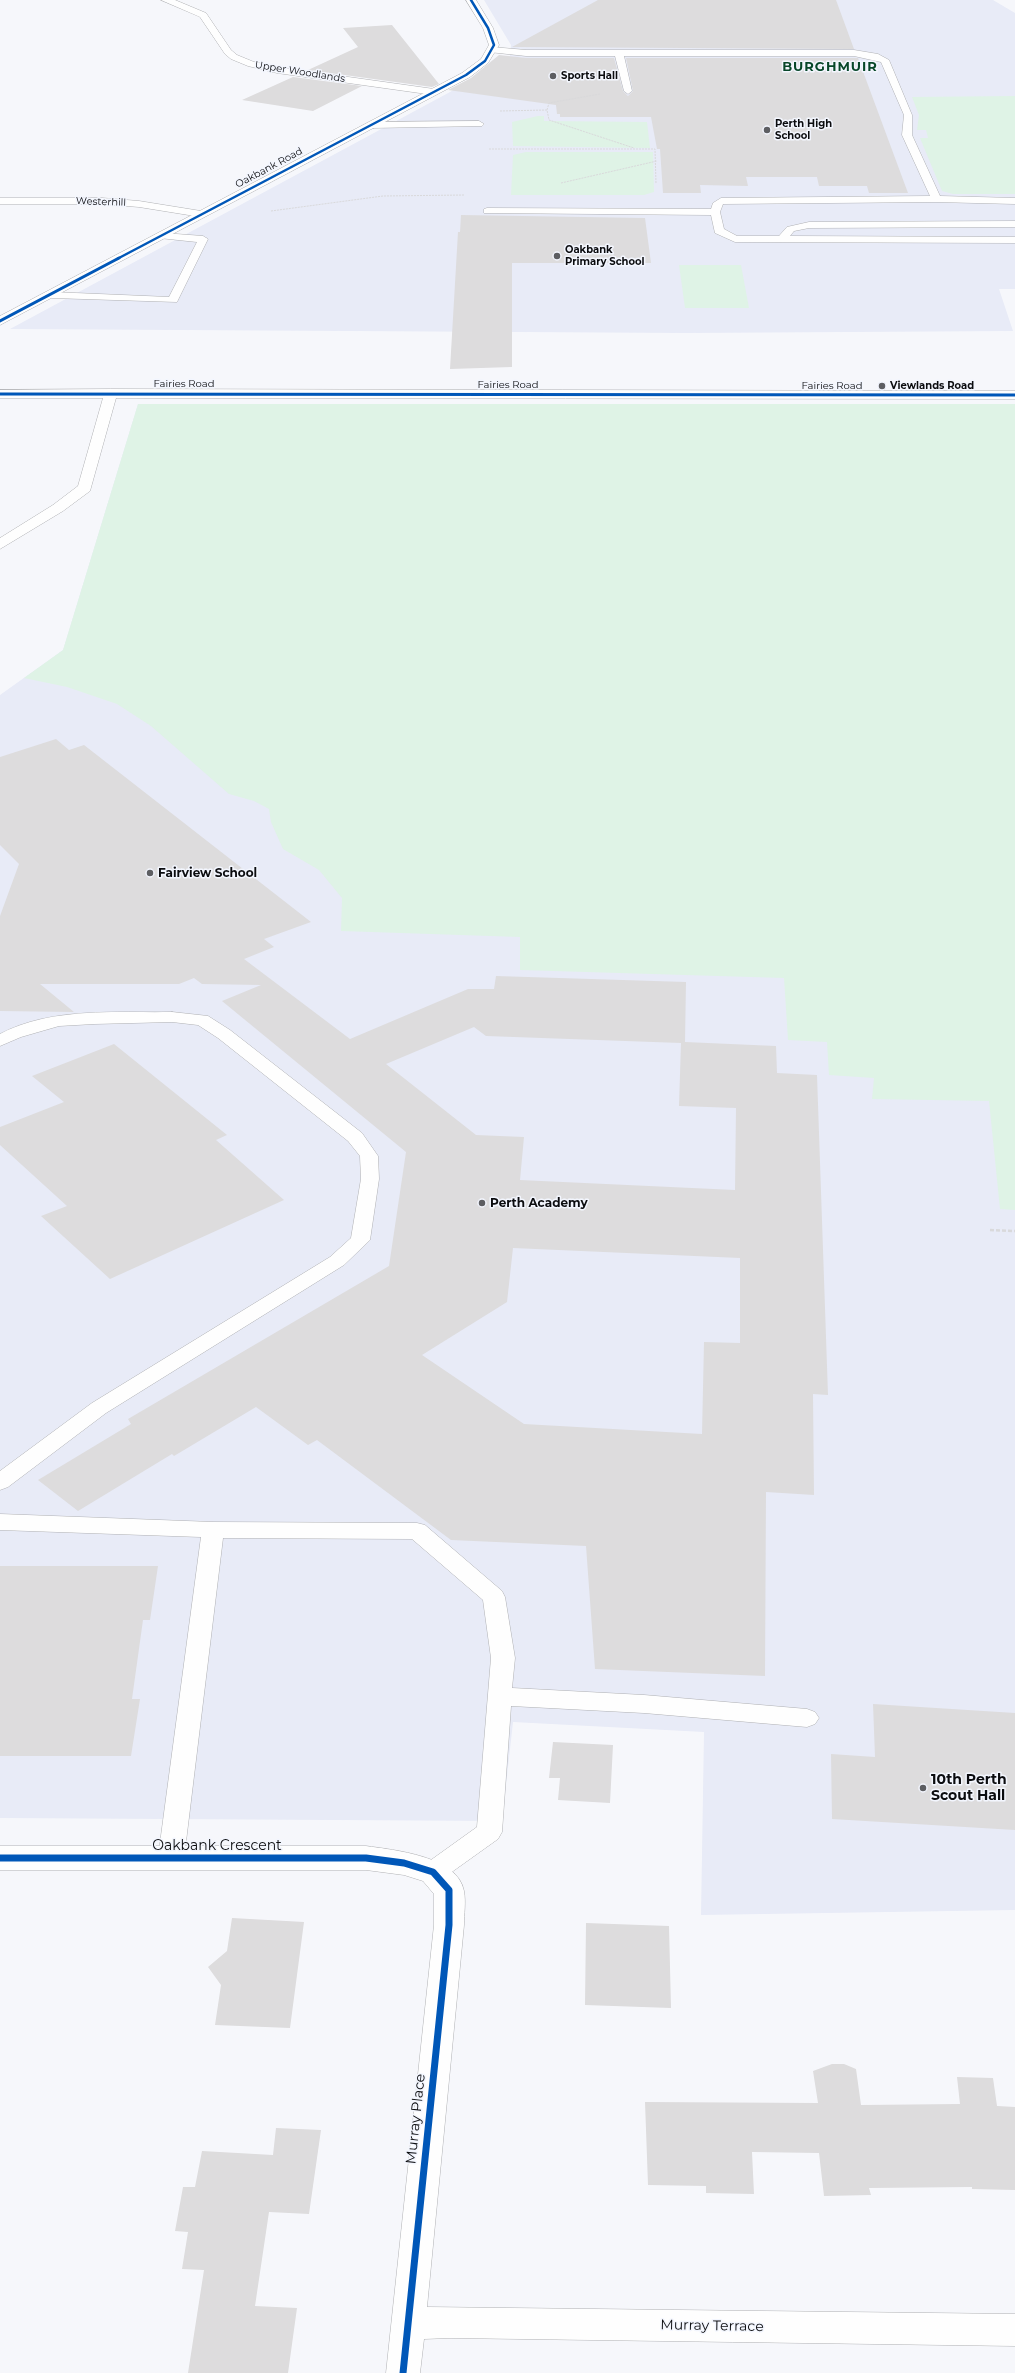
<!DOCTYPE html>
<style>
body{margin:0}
canvas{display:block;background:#f6f7fb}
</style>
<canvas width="1015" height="2373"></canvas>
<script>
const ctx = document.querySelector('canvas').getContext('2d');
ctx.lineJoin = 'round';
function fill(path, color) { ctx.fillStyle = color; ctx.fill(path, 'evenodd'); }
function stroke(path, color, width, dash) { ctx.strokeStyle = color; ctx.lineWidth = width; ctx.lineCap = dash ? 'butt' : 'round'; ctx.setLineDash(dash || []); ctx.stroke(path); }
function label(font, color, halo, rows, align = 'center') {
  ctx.font = font + ' Montserrat,sans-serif'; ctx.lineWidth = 3; ctx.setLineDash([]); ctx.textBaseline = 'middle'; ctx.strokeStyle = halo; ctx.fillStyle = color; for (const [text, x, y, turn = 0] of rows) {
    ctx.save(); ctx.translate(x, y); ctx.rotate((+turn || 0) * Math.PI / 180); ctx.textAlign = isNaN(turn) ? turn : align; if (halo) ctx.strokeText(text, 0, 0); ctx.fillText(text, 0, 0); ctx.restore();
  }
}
const built = new Path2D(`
 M484,0H993L1015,13V289H999L1013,331L686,333L10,329L502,64L510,56L511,45Z
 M138,404H1015V1910L701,1915L704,1732L513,1722L502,1821L0,1818V695L63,650Z`);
const green = new Path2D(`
 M1015,96V194H953L942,191L920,138H928L926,130H917L919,115L912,97Z
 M538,116H544V121L647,122L650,148L513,146L512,122Z
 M526,152H653L654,192L644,195H511L513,155Z
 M679,265H741L749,308H685Z
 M138,404H1015V1210L1000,1209L989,1101L872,1099L874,1078L829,1075L827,1042L788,1040L784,978L520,970V937L341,931L342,898L319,870L283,849L271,822L269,809L254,801L229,794L151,726L117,704L67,687L24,678L63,650Z`);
const building = new Path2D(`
 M598,0H836L854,49L512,47Z
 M392,25L439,84L432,87L308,70L358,47L343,28Z
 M499,55L526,58H614L623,91L628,96L633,91L626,58H858L908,193H869L867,186H819L817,177H746L748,186L700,185L701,193H663L660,149H657L651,117H560V114H557L556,105L448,90L471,78Z
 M293,77L362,86L313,111L242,100Z
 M461,215L645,218L651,263H512V367L450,369L458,232H460Z
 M56,739L69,750L84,745L311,922L264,939L274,947L244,959L350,1039L468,989H494L496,976L686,982L685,1042L776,1046L777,1073L817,1075L828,1395L813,1394L814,1495L766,1492L765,1676L595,1669L586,1546L451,1540L317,1440L308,1445L256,1407L174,1456L172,1454L78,1511L38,1480L131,1424L128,1419L389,1266L406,1152L222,1001L261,985L202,984L194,978L179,984H40L74,1012L0,1011V916L19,864L0,845V757ZM474,1027L486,1036L681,1043L679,1106L736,1108L735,1190L520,1180L524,1137L476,1135L386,1064ZM513,1248L740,1258V1343L704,1342L702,1434L524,1424L422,1355L507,1302Z
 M114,1044L227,1135L216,1140L284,1200L110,1279L41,1216L67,1206L0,1145V1127L64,1102L32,1076Z
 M0,1566H158L150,1620H143L132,1699H140L131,1756H0Z
 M873,1704L1015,1713V1830L832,1819L831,1754L875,1757Z
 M553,1742L613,1745L610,1803L558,1800L560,1778H549Z
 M232,1918L304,1922L290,2028L215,2025L221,1985L208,1967L227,1951Z
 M586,1923L669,1926L671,2008L585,2005Z
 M832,2064H844L856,2069L861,2105L960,2104L957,2077L993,2078L997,2106L1015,2107V2190L972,2189V2187L869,2188L871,2195L824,2196L819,2153L752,2152L754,2194L706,2193V2186L648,2185L645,2102L818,2103L813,2071Z
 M276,2128L321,2130L309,2214L269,2212L255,2306L297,2308L288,2373H188L204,2270L182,2269L188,2232L175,2231L183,2187H195L202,2151L273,2155Z`);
const pathFar1 = new Path2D(`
 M600,94L549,103L547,110L549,120L634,148
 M500,111L547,110
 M489,149H655L656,184
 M561,183L657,161
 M271,211L383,196L465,195`);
const path = new Path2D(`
 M990,1230L1015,1231`);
const lane = new Path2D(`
 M492,47L526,50H854L878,54L889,60L912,115V135L940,196L1015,198V204L936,202L723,204L720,212L724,229L737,236H779L787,227L809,222L1015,221V227L809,228L794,231L790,236L1015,237V243L735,242L715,233L711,215L484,213V209L487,208L711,209L713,203L721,198L930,196L902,135L904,115L881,62L854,56H624L632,91L628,94L624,91L615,56H526L489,52L488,50Z
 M479,121L484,124L482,126L371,128L366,125L371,122Z
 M163,233L203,236L208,239L177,302L52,298L47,295L52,292L169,297L197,242L159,238L158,236Z
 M172,1012L208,1016L230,1030L362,1133L378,1156L379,1179L370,1240L344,1265L106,1413L8,1487L0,1490V1471L92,1403L330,1257L351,1238L361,1179L360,1156L348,1141L218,1038L198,1025L172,1022L94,1024L59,1026L21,1037L0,1046V1034C51,1007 116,1013 172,1012Z
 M0,1514L213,1522L417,1523L425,1525L502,1591L505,1597L515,1658L512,1688L644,1695L807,1709L815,1712L819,1718L815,1724L807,1727L644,1713L511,1706L502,1832L498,1839L442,1879L433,1882L424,1879L420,1872L424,1865L477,1827L491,1658L483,1600L412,1539L223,1538L184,1858L180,1865L171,1868L162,1865L158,1858L201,1537L0,1530Z`);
const street = new Path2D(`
 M161,0H175L206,13L231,50L237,55L254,62L277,67L434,89L439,92L434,95L277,73L248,66L231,59L225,54L200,17Z
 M0,198H102L139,201L201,211L207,214L201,217L139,207L102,204H0Z
 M111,389L1015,391V399L116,398L90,491L63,511L0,549V538L53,505L78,486L103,398H0V390Z
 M0,1846H366C394,1850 458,1856 464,1891C466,1902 464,1914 464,1925L427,2307L1015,2314V2346L450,2338L424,2339L420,2373H386L434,1925V1894L423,1881L404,1875L366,1870H0Z`);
const secondary = new Path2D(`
 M466,0H476L493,28L499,45L488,63L470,77L0,325V316L462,73L481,59L489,45L483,28Z`);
const cyclewayFar2 = new Path2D(`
 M117,259L466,75L485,61L494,45L488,28L471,0`);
const cyclewayFar1 = new Path2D(`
 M0,321L119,258
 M0,394L1015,395`);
const cycleway = new Path2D(`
 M0,1858H366L404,1863L433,1872L449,1890V1925L403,2373`);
const markers = [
 [553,76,4,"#5d5e62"],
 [767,130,4,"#5d5e62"],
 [557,256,4,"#5d5e62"],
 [882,386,4,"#5d5e62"],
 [150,873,4,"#5d5e62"],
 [482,1203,4,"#5d5e62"],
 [923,1788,4,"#5d5e62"]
];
const farStreetnames = [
 ["Upper Woodlands",300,72,9],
 ["Oakbank Road",269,168,-28],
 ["Westerhill",101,202,2],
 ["Fairies Road",184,384],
 ["Fairies Road",508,385],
 ["Fairies Road",832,386]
];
const farPoinames = [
 ["Sports Hall",561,76],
 ["Perth High",775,124],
 ["School",775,136],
 ["Oakbank",565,250],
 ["Primary School",565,262],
 ["Viewlands Road",890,386]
];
const poiNames = [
 ["Fairview School",158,873],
 ["Perth Academy",490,1203]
];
const farDistrictnames = [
 ["BURGHMUIR",830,67]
];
const nearPoinames = [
 ["10th Perth",931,1780],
 ["Scout Hall",931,1796]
];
const nearStreetnames = [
 ["Oakbank Crescent",217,1846],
 ["Murray Place",416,2119,-84],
 ["Murray Terrace",712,2326,1]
];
fill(built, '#e8ebf7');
fill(green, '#dff3e6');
fill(building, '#dddcdd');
stroke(lane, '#b0b1b4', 1);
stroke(street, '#b0b1b4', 1);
stroke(secondary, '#b0b1b4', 1);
stroke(pathFar1, '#d9d9db', 1, [2, 1]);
stroke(path, '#d9d9db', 2.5, [4, 2]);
fill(lane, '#fefefe');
fill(street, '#fefefe');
fill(secondary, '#fefefe');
stroke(cyclewayFar2, '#0057b8', 2.5);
stroke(cyclewayFar1, '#0057b8', 3);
stroke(cycleway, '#0057b8', 7);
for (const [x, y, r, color] of markers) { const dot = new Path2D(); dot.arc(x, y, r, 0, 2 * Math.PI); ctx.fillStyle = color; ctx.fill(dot); stroke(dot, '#f3f6fe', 1.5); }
label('10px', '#0b0c0f', '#f3f6fe', farStreetnames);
label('bold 10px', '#0b0c0f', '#f3f6fe', farPoinames, 'left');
label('bold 12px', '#0b0c0f', '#f3f6fe', poiNames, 'left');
ctx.letterSpacing = '1px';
label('bold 13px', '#084729', '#f3f6fe', farDistrictnames);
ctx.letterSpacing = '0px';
label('bold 14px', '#0b0c0f', '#f3f6fe', nearPoinames, 'left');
label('14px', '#0b0c0f', '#f3f6fe', nearStreetnames);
</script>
